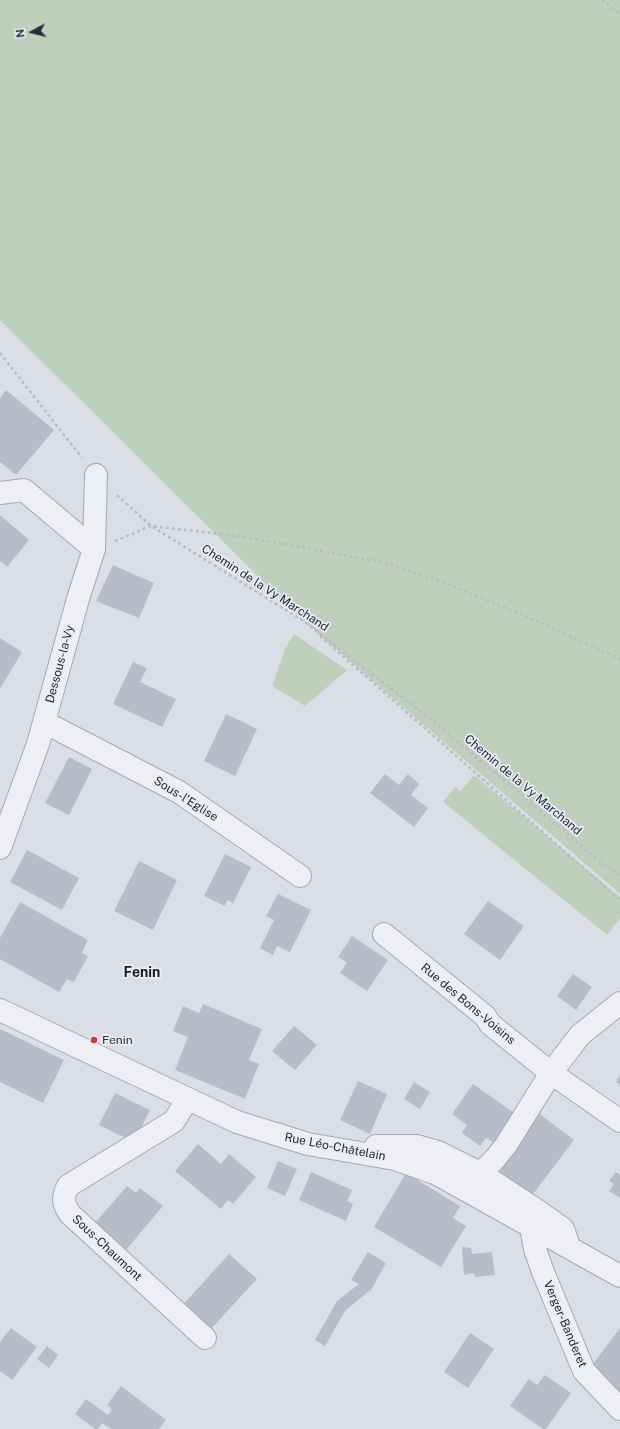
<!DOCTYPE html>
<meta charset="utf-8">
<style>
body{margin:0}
#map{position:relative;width:620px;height:1429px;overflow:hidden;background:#dbdee6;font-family:"Public Sans",sans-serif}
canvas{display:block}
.north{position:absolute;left:12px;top:12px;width:40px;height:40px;-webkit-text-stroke:3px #eaedf4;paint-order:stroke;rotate:263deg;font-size:11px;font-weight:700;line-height:16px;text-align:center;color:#252a3d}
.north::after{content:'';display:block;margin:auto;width:14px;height:18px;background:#252a3d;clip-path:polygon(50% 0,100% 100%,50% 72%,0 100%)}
</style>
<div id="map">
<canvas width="620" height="1429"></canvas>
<div class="north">N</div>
</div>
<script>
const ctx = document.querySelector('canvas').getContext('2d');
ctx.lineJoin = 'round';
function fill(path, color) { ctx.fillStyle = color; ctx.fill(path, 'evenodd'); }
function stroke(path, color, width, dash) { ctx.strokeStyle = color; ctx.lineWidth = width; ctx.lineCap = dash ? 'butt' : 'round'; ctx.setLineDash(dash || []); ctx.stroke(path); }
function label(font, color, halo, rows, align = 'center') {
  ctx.font = font + ' "Public Sans",sans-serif'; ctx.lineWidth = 3.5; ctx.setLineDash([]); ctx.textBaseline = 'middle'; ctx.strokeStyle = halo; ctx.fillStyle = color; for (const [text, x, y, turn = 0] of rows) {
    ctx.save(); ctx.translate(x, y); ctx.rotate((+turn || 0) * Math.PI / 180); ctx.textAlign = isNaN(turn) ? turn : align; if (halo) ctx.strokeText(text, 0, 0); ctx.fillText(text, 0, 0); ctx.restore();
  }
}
const green = new Path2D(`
 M0,0H620V894L302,620L0,320Z
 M294,634L347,670L305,706L272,686L285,649Z
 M474,775L620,897V918L607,935L443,802L455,787L461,791Z`);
const building = new Path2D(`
 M6,390L54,430L16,475L0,462V398Z
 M0,515L29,540L7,567L0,561Z
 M113,565L154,583L139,618L96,601Z
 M0,638L22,652L0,689Z
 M133,662L147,668L140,682L176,699L162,727L113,704Z
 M226,714L257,729L235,776L204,761Z
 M69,757L92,769L69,815L45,803Z
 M385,774L399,785L408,774L419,784L411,795L428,808L414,827L370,793Z
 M27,850L79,878L62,910L10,882Z
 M225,854L251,867L233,903L227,900L225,906L204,896Z
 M139,861L177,880L153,930L114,911Z
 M278,894L311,910L290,952L277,946L273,955L260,948L274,920L266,916Z
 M488,901L524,926L500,960L464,934Z
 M20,902L88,940L82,953L88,956L74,982L67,979L59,992L0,959V938Z
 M352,936L388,960L367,991L340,973L347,962L338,957Z
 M573,974L592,987L576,1010L557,996Z
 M203,1004L262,1029L249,1060L259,1064L245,1099L175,1070L188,1037L173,1031L183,1006L199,1013Z
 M294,1026L317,1045L295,1070L272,1051Z
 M0,1029L64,1060L43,1103L0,1082Z
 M620,1075V1085L616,1082Z
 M358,1081L387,1094L370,1134L340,1120Z
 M414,1082L430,1092L420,1109L404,1099Z
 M473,1084L517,1115L496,1144L486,1138L480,1146L462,1133L467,1125L452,1114Z
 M115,1093L150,1110L134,1142L99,1125Z
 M533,1109L574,1140L527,1202L493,1177Z
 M198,1144L221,1164L229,1154L256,1177L233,1204L228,1200L221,1209L175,1171Z
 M278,1161L297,1169L285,1196L267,1188Z
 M311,1172L352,1190L347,1201L353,1204L346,1221L299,1200Z
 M616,1172L620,1175V1198L609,1191L614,1184L609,1181Z
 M406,1173L460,1206L453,1218L466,1226L441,1267L374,1227Z
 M127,1186L136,1193L140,1188L163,1206L126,1250L95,1223Z
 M462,1247L471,1248L472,1254L492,1252L495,1275L475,1277L474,1273L464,1275Z
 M368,1252L386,1263L370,1292L369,1291L345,1311L325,1346L315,1340L337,1301L359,1284L351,1280Z
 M229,1254L257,1279L208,1332L181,1307Z
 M11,1328L37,1347L12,1380L0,1371V1342Z
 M620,1328V1395L587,1372Z
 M470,1333L494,1349L468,1388L444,1372Z
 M47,1346L58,1355L49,1368L37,1359Z
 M545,1375L571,1393L546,1429H543L510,1406L529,1379L537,1385Z
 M121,1386L166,1420L159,1429H111L102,1423L98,1429H95L75,1414L86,1399L108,1415L112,1409L107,1405Z`);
const path = new Path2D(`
 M602,0L620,14
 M0,353L82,458
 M117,495L151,526L302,620L437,724L597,859L620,875
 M115,541L151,526L245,537L381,562L432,578L528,617L620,659
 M320,636L620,900`);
const minor = new Path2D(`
 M0,493L24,490L94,549
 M44,722L179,792L300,876
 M0,848L38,744L78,599L94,549L96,475
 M384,934L485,1016L490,1024L551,1073L620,1121
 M0,1010L237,1122L308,1144L395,1159L435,1173L620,1276
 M187,1100L174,1121L68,1186C62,1197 63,1204 70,1214L205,1338
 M376,1146H417L438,1152L480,1173L538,1211L563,1229L567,1240
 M480,1173L494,1160L506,1145L551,1073L580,1035L620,1003
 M531,1227L535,1249L543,1272L584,1371L620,1409`);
const markers = [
 [94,1040,4,"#d2393c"]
];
const streetNames = [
 ["Chemin de la Vy Marchand",265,588,33],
 ["Dessous-la-Vy",60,664,-75],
 ["Chemin de la Vy Marchand",523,785,40],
 ["Sous-l'Eglise",186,799,32],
 ["Rue des Bons-Voisins",468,1004,40],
 ["Rue Léo-Châtelain",335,1147,11],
 ["Sous-Chaumont",107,1248,43],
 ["Verger-Banderet",565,1324,67]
];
const poiNames = [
 ["Fenin",102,1040]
];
const quarterNames = [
 ["Fenin",142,973]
];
fill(green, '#bed0bc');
fill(building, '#b8bcc9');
stroke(minor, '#a4a8b3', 24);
stroke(path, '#babcc4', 2.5, [3, 3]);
stroke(minor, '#eeeff4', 22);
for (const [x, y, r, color] of markers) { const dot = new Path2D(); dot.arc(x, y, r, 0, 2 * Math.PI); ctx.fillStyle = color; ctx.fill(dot); stroke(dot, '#eaedf4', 1.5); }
label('12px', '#252a3d', '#eaedf4', streetNames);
label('12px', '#252a3d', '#eaedf4', poiNames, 'left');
label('bold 14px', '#171c2d', '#eaedf4', quarterNames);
</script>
